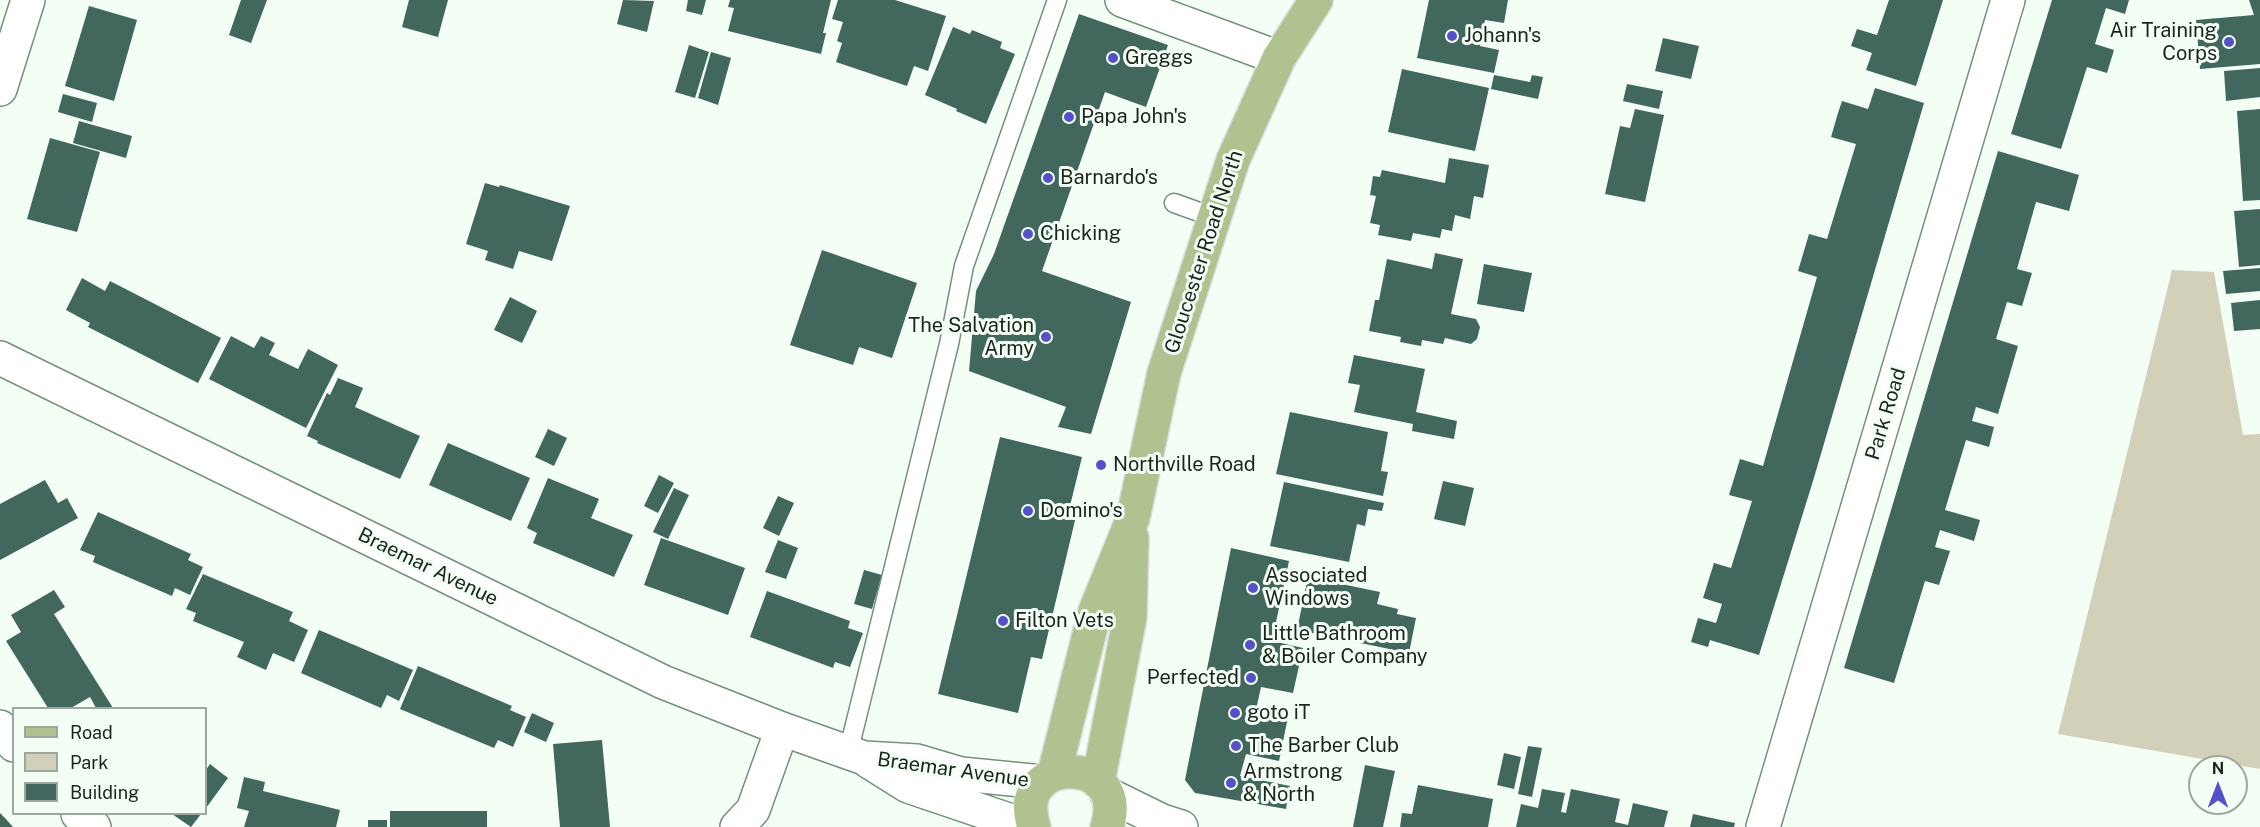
<!DOCTYPE html>
<style>
body{margin:0}
#map{position:relative;width:2260px;height:827px;overflow:hidden;background:#f3fef5;font-family:"Public Sans",sans-serif}
canvas{display:block}
.legend{position:absolute;left:12px;top:707px;width:195px;height:108px;box-sizing:border-box;background:#f3fef5;border:2px solid #9ca79e;margin:0;padding:8px 10px;list-style:none;font-size:18px;color:#1a241c}
.legend li{display:flex;align-items:center;gap:12px;height:30px}
.legend b{width:30px;border:2px solid #9ca79e}
.north{position:absolute;left:2188px;top:755px;width:60px;height:60px;box-sizing:border-box;background:#f3fef5;border:2px solid #9ca79e;border-radius:50%;rotate:0deg;font-size:16px;font-weight:700;line-height:24px;text-align:center;color:#1a241c}
.north::after{content:'';display:block;margin:auto;width:21px;height:27px;background:#5450c8;clip-path:polygon(50% 0,100% 100%,50% 72%,0 100%)}
</style>
<div id="map">
<canvas width="2260" height="827"></canvas>
<ul class="legend">
<li><b style="height:8px;background:#b0c28f"></b>Road</li>
<li><b style="height:16px;background:#d3d0ba"></b>Park</li>
<li><b style="height:16px;background:#42675d"></b>Building</li>
</ul>
<div class="north">N</div>
</div>
<script>
const ctx = document.querySelector('canvas').getContext('2d');
ctx.lineJoin = 'round';
function fill(path, color) { ctx.fillStyle = color; ctx.fill(path, 'evenodd'); }
function stroke(path, color, width, dash) { ctx.strokeStyle = color; ctx.lineWidth = width; ctx.lineCap = dash ? 'butt' : 'round'; ctx.setLineDash(dash || []); ctx.stroke(path); }
function label(font, color, halo, rows, align = 'center') {
  ctx.font = font + ' "Public Sans",sans-serif'; ctx.lineWidth = 6; ctx.setLineDash([]); ctx.textBaseline = 'middle'; ctx.strokeStyle = halo; ctx.fillStyle = color; for (const [text, x, y, turn = 0] of rows) {
    ctx.save(); ctx.translate(x, y); ctx.rotate((+turn || 0) * Math.PI / 180); ctx.textAlign = isNaN(turn) ? turn : align; if (halo) ctx.strokeText(text, 0, 0); ctx.fillText(text, 0, 0); ctx.restore();
  }
}
const green = new Path2D(`
 M2172,270L2214,272L2243,435L2260,434V769L2058,734Z`);
const building = new Path2D(`
 M241,0H267L251,43L229,35Z
 M409,0H448L438,37L402,27Z
 M623,0L654,1L647,32L617,24Z
 M688,0H706L702,15L686,11Z
 M730,0H831L823,33H826L821,54L728,31L734,8L728,7Z
 M838,0H895L946,16L928,71L914,66L907,86L836,62L842,43L837,41L843,22L832,19Z
 M1429,0H1508L1504,23L1485,20L1480,46L1499,50L1494,73L1417,58Z
 M1889,0H1943L1916,86L1866,70L1872,53L1851,46L1857,29L1877,35Z
 M2052,0H2129L2125,14L2106,8L2095,44L2114,50L2107,73L2087,67L2061,149L2011,134Z
 M2249,0H2260V64L2200,69L2196,20L2254,15Z
 M89,6L137,20L114,101L65,86Z
 M1079,14L1168,45L1146,107L1105,92L1042,271L1131,302L1091,434L1058,427L1066,407L969,371L976,291L994,254Z
 M953,27L970,34L972,30L1002,42L1000,48L1015,54L986,124L956,111L957,109L925,95Z
 M1663,38L1699,46L1691,79L1655,71Z
 M689,45L709,52L695,98L675,92Z
 M711,52L731,58L718,105L698,98Z
 M2260,68V97L2226,101L2224,71Z
 M1402,69L1489,88L1475,151L1388,132Z
 M1494,75L1530,82L1532,75L1543,77L1538,99L1491,89Z
 M1627,84L1663,91L1659,109L1623,101Z
 M1875,88L1924,103L1813,481L1759,655L1710,640L1708,647L1691,642L1698,618L1716,623L1722,604L1703,598L1714,563L1731,568L1752,501L1729,495L1740,459L1763,466L1817,277L1798,271L1809,234L1827,239L1856,144L1831,137L1838,113L1842,101L1868,109Z
 M63,94L97,103L92,122L58,112Z
 M1635,109L1664,115L1645,202L1605,194L1620,126L1630,128Z
 M2260,109V200L2243,201L2237,111Z
 M79,121L132,136L126,158L73,143Z
 M50,138L100,152L77,232L27,219Z
 M1998,151L2079,175L2069,211L2036,202L2017,269L2032,273L2022,306L2007,302L1996,339L2018,346L1998,414L1976,407L1972,421L1994,427L1989,447L1966,440L1945,510L1980,520L1974,541L1940,530L1935,547L1950,551L1939,585L1925,581L1894,683L1844,668Z
 M1449,158L1489,165L1483,198L1474,196L1470,219L1455,215L1452,231L1442,229L1440,238L1413,233L1411,241L1378,235L1380,225L1370,223L1376,196L1370,195L1373,176L1380,177L1382,170L1445,183Z
 M485,183L499,187L500,185L570,206L552,261L519,251L513,269L485,260L488,251L466,244Z
 M2260,209V265L2239,267L2234,211Z
 M822,250L917,283L892,358L859,347L853,365L790,345Z
 M1435,253L1463,259L1451,314L1476,319L1480,327L1477,339L1471,344L1445,338L1443,344L1422,340L1421,346L1400,342L1401,337L1369,331L1375,300H1379L1387,259L1432,269Z
 M1484,264L1532,273L1524,312L1477,304Z
 M2260,268V291L2226,294L2223,271Z
 M82,278L105,291L110,281L221,338L198,383L88,327L90,323L66,310Z
 M510,297L537,311L522,343L494,330Z
 M2260,300V329L2234,331L2231,303Z
 M231,336L254,348L261,336L275,343L269,355L298,369L308,349L338,365L306,428L209,379Z
 M1354,355L1425,369L1416,412L1457,421L1454,439L1412,431L1413,424L1354,412L1360,385L1348,383Z
 M338,378L363,388L355,407L420,436L400,479L317,443L318,441L307,436L327,393L330,395Z
 M1290,412L1388,432L1381,471L1388,472L1383,496L1276,474Z
 M548,429L567,438L554,466L535,457Z
 M1000,437L1082,457L1069,510L1077,512L1042,659L1031,657L1018,713L938,694Z
 M448,443L530,478L511,521L429,485Z
 M659,475L674,483L658,513L644,506Z
 M548,478L599,499L591,518L633,535L614,577L533,543L537,533L527,528Z
 M45,480L58,503L67,498L78,518L0,560V504Z
 M1443,481L1474,488L1465,526L1434,519Z
 M1284,482L1384,503L1382,511L1368,509L1365,526L1357,524L1349,562L1270,546Z
 M674,488L689,495L668,539L653,532Z
 M778,496L794,503L779,536L763,528Z
 M98,512L191,554L188,560L203,567L190,595L175,588L172,596L93,562L95,556L80,550Z
 M661,538L745,568L728,615L644,585Z
 M778,540L798,548L786,579L765,572Z
 M1231,548L1289,561L1272,641L1303,648L1293,693L1261,687L1256,710L1288,717L1279,761L1246,754L1240,776L1290,786L1286,809L1195,793L1185,780Z
 M864,570L882,575L872,609L854,604Z
 M203,574L293,612L289,621L308,630L294,662L273,653L266,670L237,657L244,642L193,621L196,613L186,609Z
 M1308,577L1380,592L1377,604L1398,609L1397,614L1416,618L1409,653L1297,630Z
 M54,590L65,607L54,614L113,708H96L90,697L71,708H48L6,641L21,632L11,615Z
 M767,591L850,621L848,628L863,633L850,667L835,662L833,668L750,637Z
 M319,630L413,670L399,701L387,695L381,708L301,673Z
 M418,666L512,706L510,710L526,717L513,747L498,740L494,748L400,709Z
 M532,713L554,723L546,742L524,732Z
 M602,740L610,827H560L553,744Z
 M1528,746L1542,748L1532,797L1518,794Z
 M1504,753L1521,757L1514,789L1497,785Z
 M210,764L228,778L206,808V770Z
 M1365,765L1395,771L1383,827H1353Z
 M244,777L265,782L263,791L340,810L336,827H244L249,811L237,808Z
 M1418,785L1493,799L1488,827H1400L1402,813L1412,814Z
 M1542,789L1565,793L1561,812L1566,813L1571,789L1620,799L1615,822L1628,825L1633,803L1668,811L1664,827H1516L1521,804L1538,808Z
 M390,811H487V827H390Z
 M0,813L5,818L13,827H0Z
 M172,814H201L191,827Z
 M1693,814L1735,823L1734,827H1690Z
 M368,820H387V827H368Z`);
const lane = new Path2D(`
 M1174,203L1213,217
 M848,753L949,344L964,266L1057,0`);
const street = new Path2D(`
 M1122,0L1279,58
 M0,89L28,0
 M0,358L663,682L782,729L864,758L917,761L961,774L1042,782
 M0,727L14,745
 M868,761L908,786L1029,827
 M1107,794L1162,821L1181,827
 M78,814L94,827
 M737,827L753,810L782,729
 M1763,827L2008,0`);
const primary = new Path2D(`
 M1054,774L1095,611L1133,518L1164,373L1233,160L1279,58L1316,0
 M1098,782L1130,617L1132,538
 M1034,827C1009,754 1131,753 1107,827`);
const markers = [
 [1452,36,6,"#5450c8"],
 [2229,42,6,"#5450c8"],
 [1113,58,6,"#5450c8"],
 [1069,117,6,"#5450c8"],
 [1048,178,6,"#5450c8"],
 [1028,234,6,"#5450c8"],
 [1046,337,6,"#5450c8"],
 [1101,465,6,"#5450c8"],
 [1028,511,6,"#5450c8"],
 [1253,588,6,"#5450c8"],
 [1003,621,6,"#5450c8"],
 [1250,645,6,"#5450c8"],
 [1251,678,6,"#5450c8"],
 [1235,713,6,"#5450c8"],
 [1236,746,6,"#5450c8"],
 [1231,783,6,"#5450c8"]
];
const poiNames = [
 ["Air Training",2217,31,"right"],
 ["Corps",2217,54,"right"],
 ["Johann's",1464,36],
 ["Greggs",1125,58],
 ["Papa John's",1081,117],
 ["Barnardo's",1060,178],
 ["Chicking",1040,234],
 ["The Salvation",1034,326,"right"],
 ["Army",1034,349,"right"],
 ["Northville Road",1113,465],
 ["Domino's",1040,511],
 ["Associated",1265,576],
 ["Windows",1265,599],
 ["Filton Vets",1015,621],
 ["Little Bathroom",1262,634],
 ["& Boiler Company",1262,657],
 ["Perfected",1239,678,"right"],
 ["goto iT",1247,713],
 ["The Barber Club",1248,746],
 ["Armstrong",1243,772],
 ["& North",1243,795]
];
const streetNames = [
 ["Gloucester Road North",1204,252,-72],
 ["Park Road",1886,414,-73],
 ["Braemar Avenue",428,567,26],
 ["Braemar Avenue",953,770,8]
];
fill(green, '#d3d0ba');
fill(building, '#42675d');
stroke(lane, '#76907b', 21);
stroke(street, '#76907b', 36);
stroke(primary, '#dadcdb', 36);
stroke(lane, '#fff', 18);
stroke(street, '#fff', 33);
stroke(primary, '#b0c28f', 33);
for (const [x, y, r, color] of markers) { const dot = new Path2D(); dot.arc(x, y, r, 0, 2 * Math.PI); ctx.fillStyle = color; ctx.fill(dot); stroke(dot, '#f3fef5', 2); }
label('20px', '#1a241c', '#f3fef5', poiNames, 'left');
label('20px', '#1a241c', '#f3fef5', streetNames);
</script>
